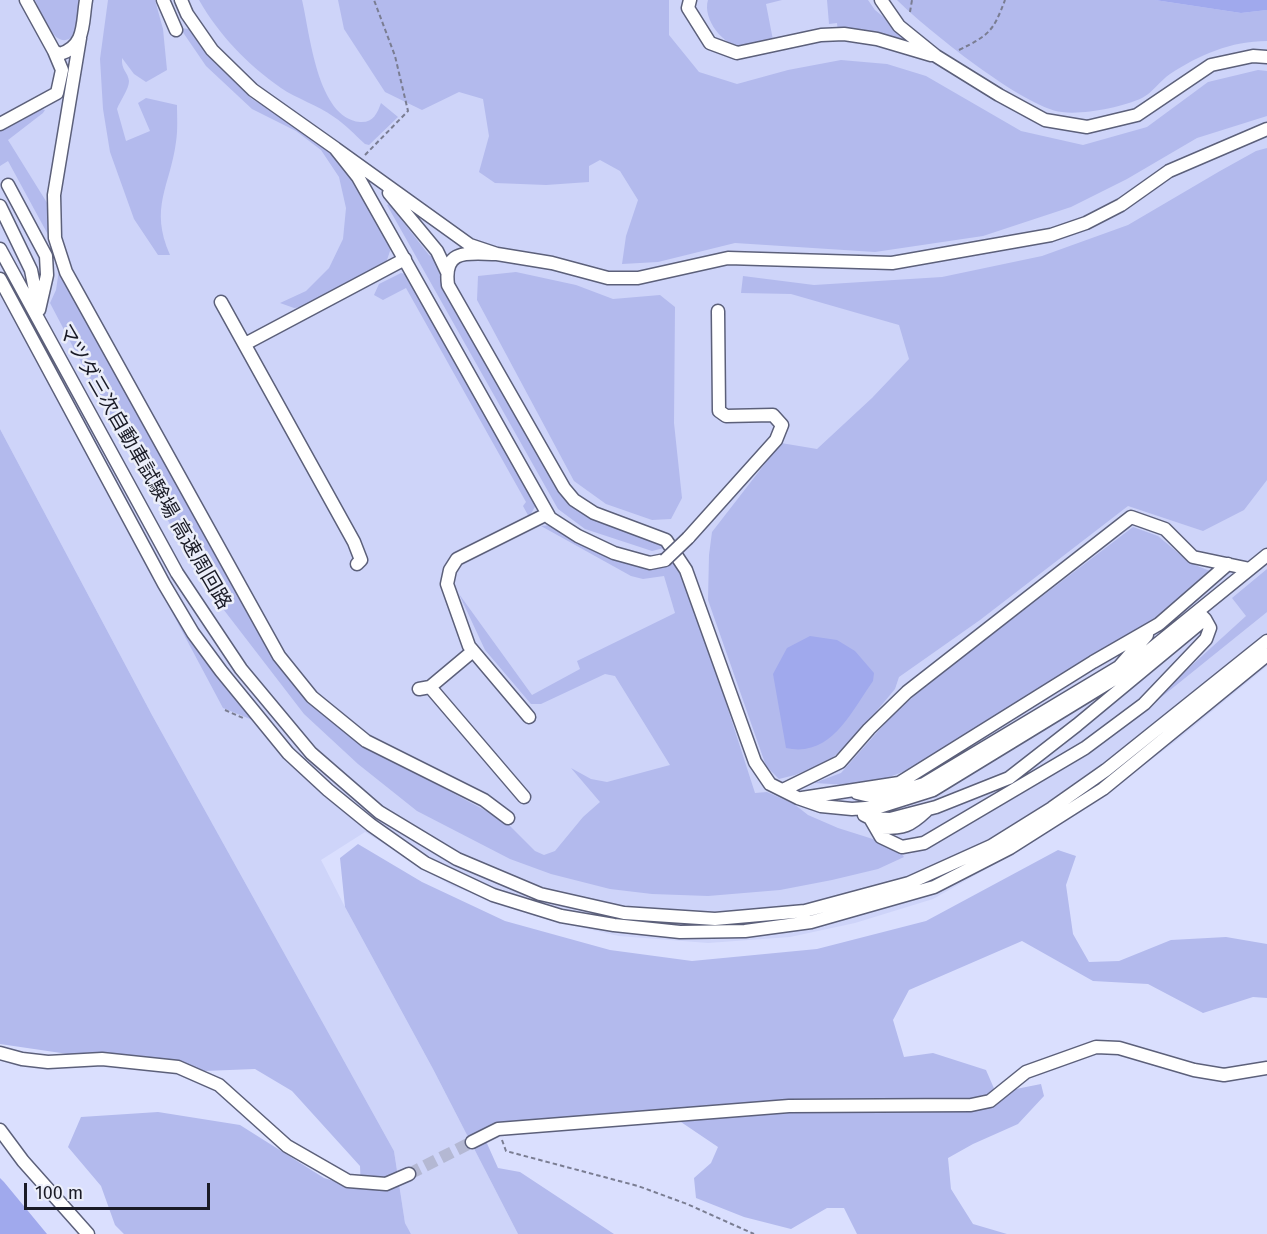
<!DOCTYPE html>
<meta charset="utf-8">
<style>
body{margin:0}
#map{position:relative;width:1267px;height:1234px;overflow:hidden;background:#dadffe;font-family:"Fira Sans",sans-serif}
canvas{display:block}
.scale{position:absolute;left:24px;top:1183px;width:186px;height:27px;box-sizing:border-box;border:3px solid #1a1b26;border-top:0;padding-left:8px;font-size:18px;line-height:21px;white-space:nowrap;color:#1a1b26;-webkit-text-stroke:4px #ebeefa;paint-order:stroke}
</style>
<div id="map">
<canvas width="1267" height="1234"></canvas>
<div class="scale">100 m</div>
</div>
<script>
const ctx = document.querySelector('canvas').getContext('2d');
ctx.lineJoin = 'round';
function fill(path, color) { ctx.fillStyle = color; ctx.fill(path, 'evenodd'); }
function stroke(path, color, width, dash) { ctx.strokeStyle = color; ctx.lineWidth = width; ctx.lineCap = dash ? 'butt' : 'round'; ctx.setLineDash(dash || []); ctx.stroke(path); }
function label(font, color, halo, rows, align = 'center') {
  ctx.font = font + ' "Fira Sans","Noto Sans JP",sans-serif'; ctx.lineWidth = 5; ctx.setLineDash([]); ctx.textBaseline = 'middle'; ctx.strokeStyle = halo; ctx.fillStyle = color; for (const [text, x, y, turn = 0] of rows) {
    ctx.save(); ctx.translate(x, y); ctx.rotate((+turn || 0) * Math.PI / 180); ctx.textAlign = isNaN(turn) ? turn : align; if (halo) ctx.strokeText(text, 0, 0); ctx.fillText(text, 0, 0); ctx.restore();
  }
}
const built = new Path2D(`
 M0,0H1267V666L1176,741L1105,794L1025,847L933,899L855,923L790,937L708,943L619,936L549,920L452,886L365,832L321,860L345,907L433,1069L518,1234H411L405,1223L394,1151L152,715L0,429Z`);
const green = new Path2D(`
 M35,0H81C79,10 79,23 75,32C74,35 71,38 69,39C52,47 41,11 35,0Z
 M108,0H155L163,29L167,70L146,82L134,74L122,58C121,70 128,72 129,81C129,89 120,101 117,109L126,141L150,131L138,103L146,98L177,105C177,117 178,130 176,142C170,187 149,207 170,255H158L134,219L110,152L103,109L100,59Z
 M199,0H302C310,33 317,118 360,122C373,123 377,114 381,103L398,117L369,145L365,144C355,135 345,124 334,117C318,105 297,99 281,88C248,65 219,35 199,0Z
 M338,0H669V35L699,72L737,84L788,70L841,60L887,64L926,76L1021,131L1083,145L1147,127L1208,82L1258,70L1267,71V116L1197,138L1127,179L1071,207L983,236L875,252L735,243L658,262L622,264L626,236L638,200L620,171L600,160L589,166V182L546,185L495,183L479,172L489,136L483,99L459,92L422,110L385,92L344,29Z
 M708,0H782L766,4L773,40C764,42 754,46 745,47C724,48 702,19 708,0Z
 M827,0H868L875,10L920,47L838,33L837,23L829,24Z
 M897,0H1155L1241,13L1267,10V41C1231,41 1199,55 1170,74C1160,81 1152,93 1142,98C1123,107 1083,115 1062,112C1024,108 925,28 897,0Z
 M180,28L189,29L208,56L252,99L299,126L326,146L356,179L392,245L387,260L380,268L311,306L294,308L280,303L306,291L329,268L343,239L346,208L339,177L321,150L296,131L252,109L206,66Z
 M41,109L45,110L43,113L8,140L49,206L52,242L8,161L0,166V130Z
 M1267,148V480L1244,510L1203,531L1128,506L980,620L899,677L895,689L854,738L829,761L795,775L779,779L766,766L708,600L709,555L712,532L781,443L817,449L872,398L909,359L899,325L791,294L741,293L743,276L814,285L942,277L1042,256L1128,225L1220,171L1256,151Z
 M389,204L429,255L440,261L443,282L561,493L658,541L664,548L652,551L585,529L558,509L387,205Z
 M60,263L275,657L363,745L505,821L535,851L544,855L555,851L583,817L600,802L571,768L591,779L607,782L670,765L615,676L605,674L541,704H531L485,650L459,594L532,695L580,669L577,661L675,613L664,576L643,579L631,576L541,526L552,525L638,566L651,569L672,561L685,576L755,793L767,792L794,804L808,815L838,828L895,846L904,857L878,869L832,880L780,890L708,896L652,894L610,889L551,874L510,859L417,811L358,764L304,714L207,588L126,448L50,303L56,290Z
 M516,272L576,285L613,299L660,295L675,307L674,423L682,498L671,519L652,520L606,504L574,481L477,300L478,276Z
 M401,273L409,275L414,282L536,505L529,517L523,506L526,502L406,288L383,300L374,295L379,284Z
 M0,429L152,715L394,1151L405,1223L411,1234H124L115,1225L101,1186L68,1147L81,1117L158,1112L240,1125L324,1178L361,1189L360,1166L292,1091L255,1069L204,1071L144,1056L68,1054L0,1044Z
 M1133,527L1158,536L1190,563L1210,571L1170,613L1135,631L908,770L865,786L814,783L841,773L897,710L965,655Z
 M1267,569V612L1123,728L1246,616L1232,598Z
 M158,586L255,721L223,708Z
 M358,844L422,882L505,921L610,950L692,961L817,949L926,921L1058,850L1076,856L1066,885L1073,934L1089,962L1119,961L1171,940L1226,937L1267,944V998L1253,997L1203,1013L1148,984L1093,981L1022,941L909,990L893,1020L904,1057L933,1053L986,1070L996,1093L1041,1084L1044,1096L1018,1124L973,1144L948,1158L951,1189L973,1224L1007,1234H857L844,1208H827L791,1229L744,1217L696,1198L694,1178L711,1163L718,1147L678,1120L501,1123L485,1139L498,1168L520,1172L614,1234H518L433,1069L345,907L340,858Z`);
const water = new Path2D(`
 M1155,0H1267V10L1241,13Z
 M810,636L837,640L855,651L874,673L873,681C851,712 831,758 786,748L773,674L787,648Z
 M0,1178L4,1182L47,1234H0Z`);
const minorTunnel = new Path2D(`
 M409,1174L472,1142`);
const path = new Path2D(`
 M910,12L912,0
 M959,50C989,35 993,32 1005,0
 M365,155L408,111L395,56L374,0
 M225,710L243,718
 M502,1140L506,1151L638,1186L687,1204L754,1234`);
const minor = new Path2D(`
 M26,0L54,51L60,54C86,46 82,23 86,0
 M163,0L176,30
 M181,0L187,14L212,50L253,90L335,148L358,177L550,518L578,536L614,553L650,563L665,560
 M690,0L688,8L710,43L737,53L821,35L844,34L877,39L931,55
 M881,0L899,26L936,56L999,95L1045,120L1087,127L1137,115L1211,65L1253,56L1267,57
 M80,38L54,195L55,238L66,272L279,656L312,697L366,741L484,800L508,818
 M0,124L57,93L62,70L54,51
 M335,148L470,245L497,254L552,263L608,278H638L728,258L892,263L1051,235L1086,223L1121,205L1169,171L1267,129
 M8,185L46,256L47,275L39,310
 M389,193L437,251L447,272
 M0,206L31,270L38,305
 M0,249L177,573L241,669L311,753L379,812L457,859L540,894L624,913L715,919L805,911L909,883L991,846L1052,808L1106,770L1267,641
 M497,254C469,254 443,247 448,285L564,488L574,500L594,513L666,540L686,570L755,762L770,784L798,798L821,806L852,809L879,807L933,790L1113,680L1267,555
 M0,279L164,584L193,633L221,671L288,753L328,790L371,825L425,863L493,895L561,916L614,925L680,932L745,931L811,922L934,887L1010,848L1103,789L1267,655
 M221,302L354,542L361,560L357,564
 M245,344L405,259
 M688,538L776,440L782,425L773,415L726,416L719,411L718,311
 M430,687L524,797
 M419,689L430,687L473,651
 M529,717L469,646L447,584L450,570L457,559L547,514
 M783,790L840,762L869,729L907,692L1131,517L1165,529L1193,557L1250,569
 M857,793L878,798L924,784L1119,667L1147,635
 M802,798L899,783L1093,662L1159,624L1228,564
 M864,815L870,818L890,819L936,807L1009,778L1077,725L1205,619L1200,614
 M870,818L881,837L902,847L924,843L1085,748L1144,704L1206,639L1210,628L1205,619
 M874,821L882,828C904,828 910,826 926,811
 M0,1053L22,1059L48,1062L102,1059L178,1067L219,1085L287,1146L348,1181L386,1184L409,1174
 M0,1130L23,1161L88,1234
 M472,1142L498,1129L789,1106L971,1105L990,1101L1026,1072L1096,1047L1119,1048L1194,1070L1224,1075L1267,1068`);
const minorBridge = new Path2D(`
 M665,560L688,538`);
const streetNames = [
 ["マツダ三次自動車試験場 高速周回路",144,467,60]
];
fill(built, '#ced4f9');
fill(green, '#b3baed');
fill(water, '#a0a9ed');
stroke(minorTunnel, '#b4b8d3', 12, [12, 6]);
stroke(minor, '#5c607a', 15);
stroke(path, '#7a7d92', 2, [4.5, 3]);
stroke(minor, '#fff', 12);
stroke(minorBridge, '#5c607a', 15, []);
stroke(minorBridge, '#fff', 12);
label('20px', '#1a1b26', '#ebeefa', streetNames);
</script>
